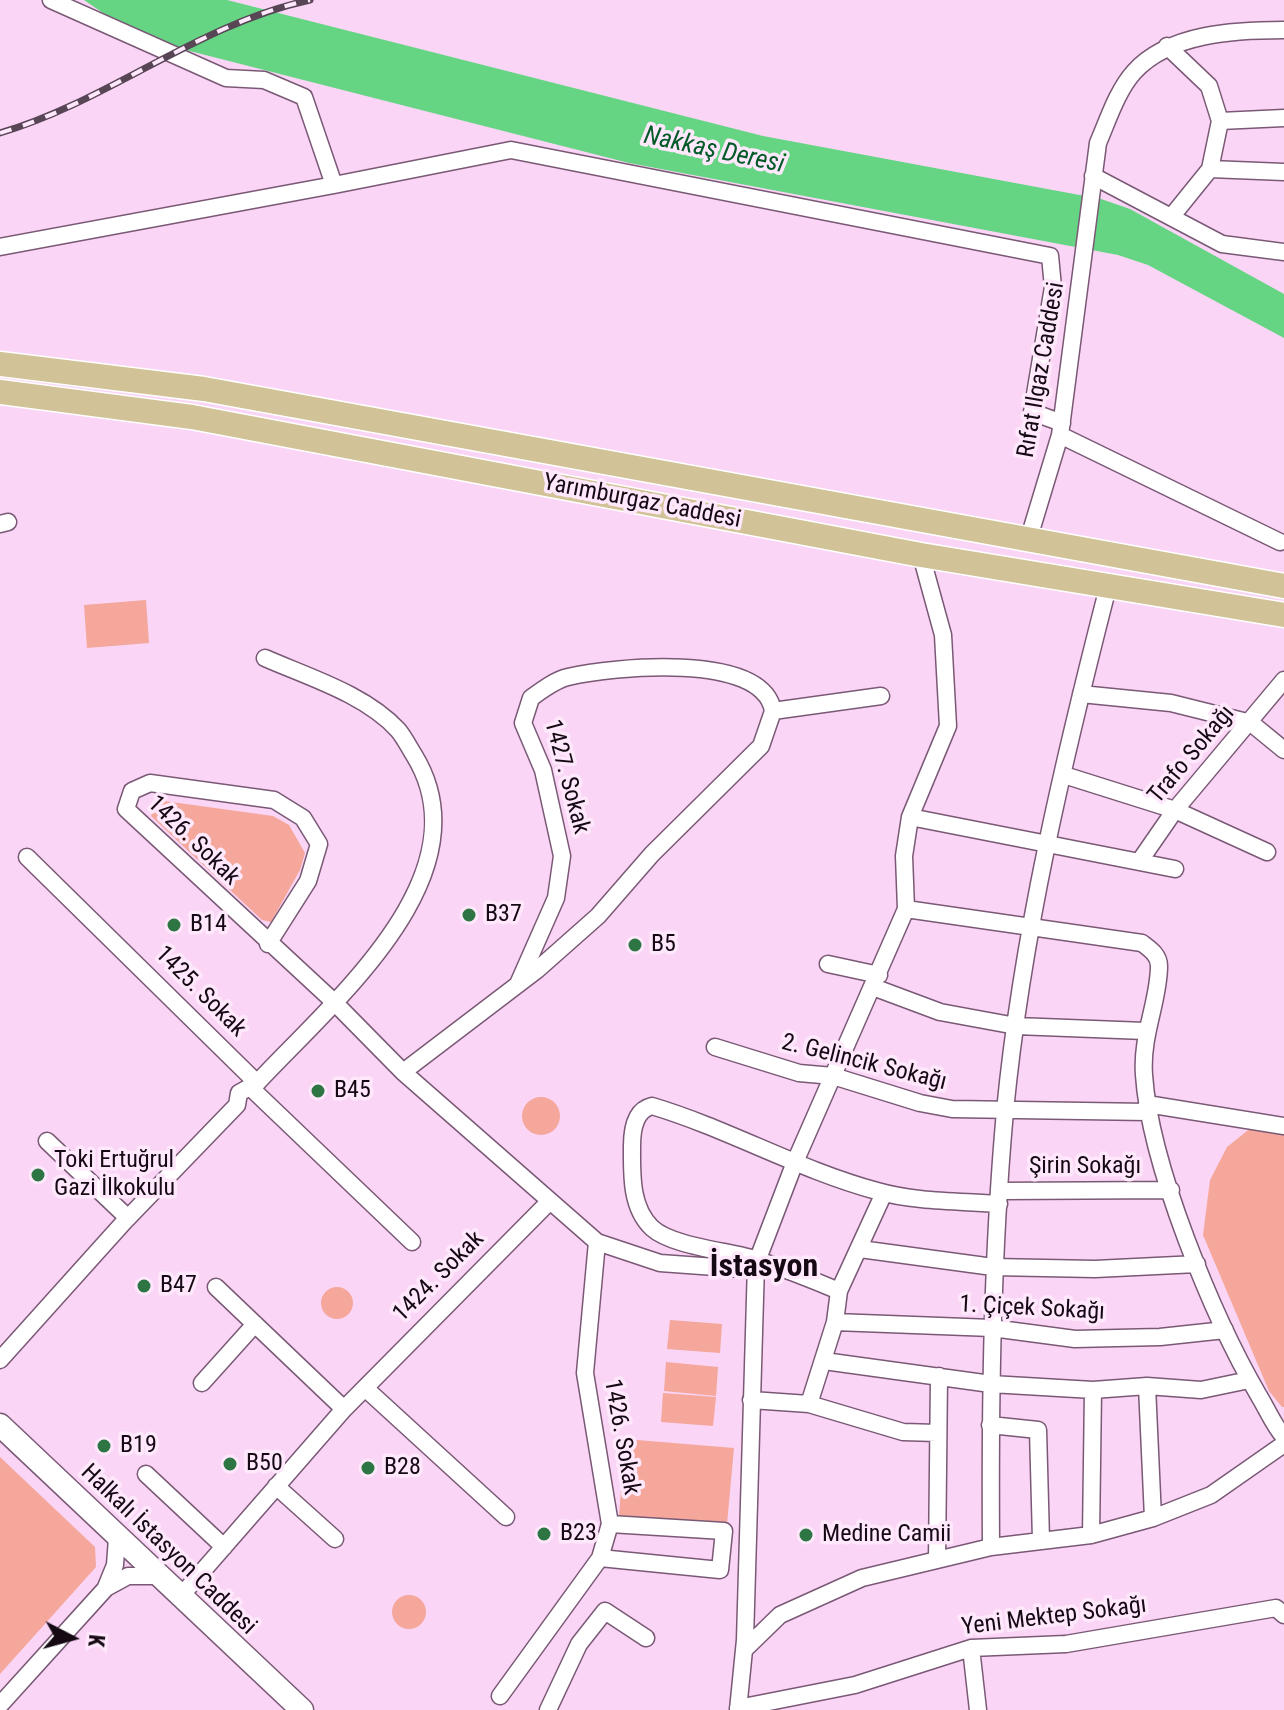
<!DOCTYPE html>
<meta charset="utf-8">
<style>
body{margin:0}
#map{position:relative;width:1284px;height:1710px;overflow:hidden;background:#fad5f5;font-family:"Roboto Condensed",sans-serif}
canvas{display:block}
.north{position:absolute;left:32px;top:1598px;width:80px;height:80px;-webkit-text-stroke:6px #ffe8fb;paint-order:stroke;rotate:96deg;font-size:22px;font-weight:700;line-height:32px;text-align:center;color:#150914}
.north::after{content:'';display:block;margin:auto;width:28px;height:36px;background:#150914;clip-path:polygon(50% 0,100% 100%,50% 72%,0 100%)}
</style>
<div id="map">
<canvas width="1284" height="1710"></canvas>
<div class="north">K</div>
</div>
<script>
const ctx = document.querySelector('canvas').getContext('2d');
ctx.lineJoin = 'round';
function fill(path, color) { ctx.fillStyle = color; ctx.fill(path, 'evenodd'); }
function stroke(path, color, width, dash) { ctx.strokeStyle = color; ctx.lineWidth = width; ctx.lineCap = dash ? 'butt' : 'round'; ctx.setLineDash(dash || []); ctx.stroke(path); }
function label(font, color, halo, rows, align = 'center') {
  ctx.font = font + ' "Roboto Condensed",sans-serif'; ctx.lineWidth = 7; ctx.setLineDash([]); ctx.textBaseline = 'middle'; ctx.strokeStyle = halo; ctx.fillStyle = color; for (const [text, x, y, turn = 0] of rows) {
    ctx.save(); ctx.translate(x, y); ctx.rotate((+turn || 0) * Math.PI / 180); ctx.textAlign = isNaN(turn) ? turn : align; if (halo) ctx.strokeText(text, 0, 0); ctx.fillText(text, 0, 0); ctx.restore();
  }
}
const green = new Path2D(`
 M146,600L149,643L87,648L84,605Z
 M164,801L273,816L289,825L305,853L300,870L271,922L262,920L151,816L155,806Z
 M522 1116a19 19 0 1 1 38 0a19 19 0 1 1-38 0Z
 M1284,1126V1407H1282L1269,1391L1203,1235L1210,1180L1227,1147L1252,1127Z
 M321 1303a16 16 0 1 1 32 0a16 16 0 1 1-32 0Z
 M670,1320L722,1324L720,1353L667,1349Z
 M666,1362L718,1367L716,1396L664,1391Z
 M663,1393L716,1397L713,1426L661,1422Z
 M625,1439L734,1448L727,1524L619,1516Z
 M0,1457L95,1547L96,1567L0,1674Z
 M392 1612a17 17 0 1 1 34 0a17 17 0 1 1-34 0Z`);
const water = new Path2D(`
 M84,0H227L763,136L1101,199L1130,209L1284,294V338L1148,265L1118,255L629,163L174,47L122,26Z`);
const street = new Path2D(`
 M51,0L226,78L264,80L304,97L334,185L511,150L1050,256L1053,287L1032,412L1062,423
 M1167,46L1209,86L1220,121L1210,169L1172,216
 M1220,121L1284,118
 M1210,169L1284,172
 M1093,176L1222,244L1284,252
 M0,247L334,185
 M1060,435L1280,542
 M0,524L8,522
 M1028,541L1060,435L1098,143C1108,120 1117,91 1134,72C1169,33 1236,30 1284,30
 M1081,694L1171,703L1251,723L1284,750
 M773,711L881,696
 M1064,775L1175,810L1267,852
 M910,817L1175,869
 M27,857L257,1083
 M1139,862L1175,810L1284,680
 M906,909L1142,943C1150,949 1159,955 1159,966C1159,1001 1141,1035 1144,1075C1150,1165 1213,1317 1259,1396C1267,1409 1274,1426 1284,1437
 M268,944L308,881L319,844L303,818L274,800L150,783L132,791L126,809L333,1001L403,1072L597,1242L660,1263L743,1269
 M828,964L879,975
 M873,987L940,1012L1016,1026L1145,1031
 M715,1047L799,1073L833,1076L920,1103L952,1109L1148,1112
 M403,1072L537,970L598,916L652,854L761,746L773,711C763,651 611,667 568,677C555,680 542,690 531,698L523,723L543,770L562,856L556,898L518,984
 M252,1089L412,1242
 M1147,1104L1284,1126
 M237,1105L239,1093L257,1083C331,1003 488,875 414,755C409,747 404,737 398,730C365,694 308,677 265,658
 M47,1141L128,1218
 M1000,1191L1171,1190
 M860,1249L993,1267L1095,1269L1197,1264
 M216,1287L344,1409
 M839,1291L884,1193
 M835,1322L992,1328L1075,1339L1160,1337L1225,1330
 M0,1360L124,1222L237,1105
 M824,1361L991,1384L1093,1390L1147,1386L1201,1390L1249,1380
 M202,1383L255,1324
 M1147,1386L1153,1518
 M365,1388L506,1517
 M751,1400L809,1404L903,1432L937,1433
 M809,1404L835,1322L839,1291C813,1280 785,1269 758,1260C731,1251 673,1247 652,1228C630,1207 632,1173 632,1146C632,1130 635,1110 652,1106C729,1129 799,1170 877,1191C915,1202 959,1201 999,1204
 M990,1425L1038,1430L1041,1540
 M146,1474L224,1547
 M276,1486L335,1539
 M1091,1535L1093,1390
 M991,1547C990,1402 992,1256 1005,1111C1022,935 1064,758 1108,587
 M600,1558L720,1570L724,1531L610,1524
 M937,1560L939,1376
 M106,1587L115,1565L117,1538
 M180,1597L344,1409L549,1202
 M971,1648L978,1710
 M744,1650L780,1615L862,1578L991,1547L1091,1535L1153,1518L1211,1495L1284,1444
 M500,1696L600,1558L610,1524L585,1373L597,1242
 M0,1705L106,1588L128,1576H156
 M738,1708L855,1685L971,1648L1066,1644L1276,1608L1284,1615
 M548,1710L579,1644L605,1611L646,1638
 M738,1710L745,1640L756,1264L795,1162L906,909L904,856L910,817L948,726L943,635L921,555`);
const secondary = new Path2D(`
 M0,1425L302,1710`);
const primary = new Path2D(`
 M0,364L204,389L1284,586
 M0,392L192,417L921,555L1284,615`);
const rail = new Path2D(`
 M0,133C109,101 198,24 310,0`);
const markers = [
 [469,915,8,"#2d7542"],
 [174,925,8,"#2d7542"],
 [635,945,8,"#2d7542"],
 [318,1091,8,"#2d7542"],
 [38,1175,8,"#2d7542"],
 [144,1286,8,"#2d7542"],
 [104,1446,8,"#2d7542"],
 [230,1464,8,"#2d7542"],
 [368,1468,8,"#2d7542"],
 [544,1534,8,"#2d7542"],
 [806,1535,8,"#2d7542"]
];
const streetNames = [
 ["Rıfat Ilgaz Caddesi",1042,370,-80],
 ["Yarımburgaz Caddesi",642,502,11],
 ["Trafo Sokağı",1192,755,-50],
 ["1427. Sokak",566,777,75],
 ["1426. Sokak",193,841,44],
 ["1425. Sokak",200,992,45],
 ["2. Gelincik Sokağı",864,1063,14],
 ["Şirin Sokağı",1085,1167],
 ["1424. Sokak",439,1277,-45],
 ["1. Çiçek Sokağı",1032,1309,3],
 ["1426. Sokak",621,1437,80],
 ["Halkalı İstasyon Caddesi",168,1550,44],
 ["Yeni Mektep Sokağı",1054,1617,-7]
];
const poiNames = [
 ["B37",485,915],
 ["B14",190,925],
 ["B5",651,945],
 ["B45",334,1091],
 ["Toki Ertuğrul",54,1161],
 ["Gazi İlkokulu",54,1189],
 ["B47",160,1286],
 ["B19",120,1446],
 ["B50",246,1464],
 ["B28",384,1468],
 ["B23",560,1534],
 ["Medine Camii",822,1535]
];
const waterNames = [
 ["Nakkaş Deresi",714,151,12]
];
const districtNames = [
 ["İstasyon",764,1268]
];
fill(green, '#f4a79a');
fill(water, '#65d584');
stroke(street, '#795975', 19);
stroke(secondary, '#795975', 25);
stroke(primary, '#fff', 27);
stroke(street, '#fff', 16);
stroke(secondary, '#fff', 22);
stroke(primary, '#d1c297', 24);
stroke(rail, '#584556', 7);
stroke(rail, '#ffe8fb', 4, [12]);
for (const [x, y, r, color] of markers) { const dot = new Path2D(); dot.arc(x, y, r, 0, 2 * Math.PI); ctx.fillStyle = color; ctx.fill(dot); stroke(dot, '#ffe8fb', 3); }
label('24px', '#150914', '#ffe8fb', streetNames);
label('24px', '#150914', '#ffe8fb', poiNames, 'left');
label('italic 26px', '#025a28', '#ffe8fb', waterNames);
label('bold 32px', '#150914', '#ffe8fb', districtNames);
</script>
